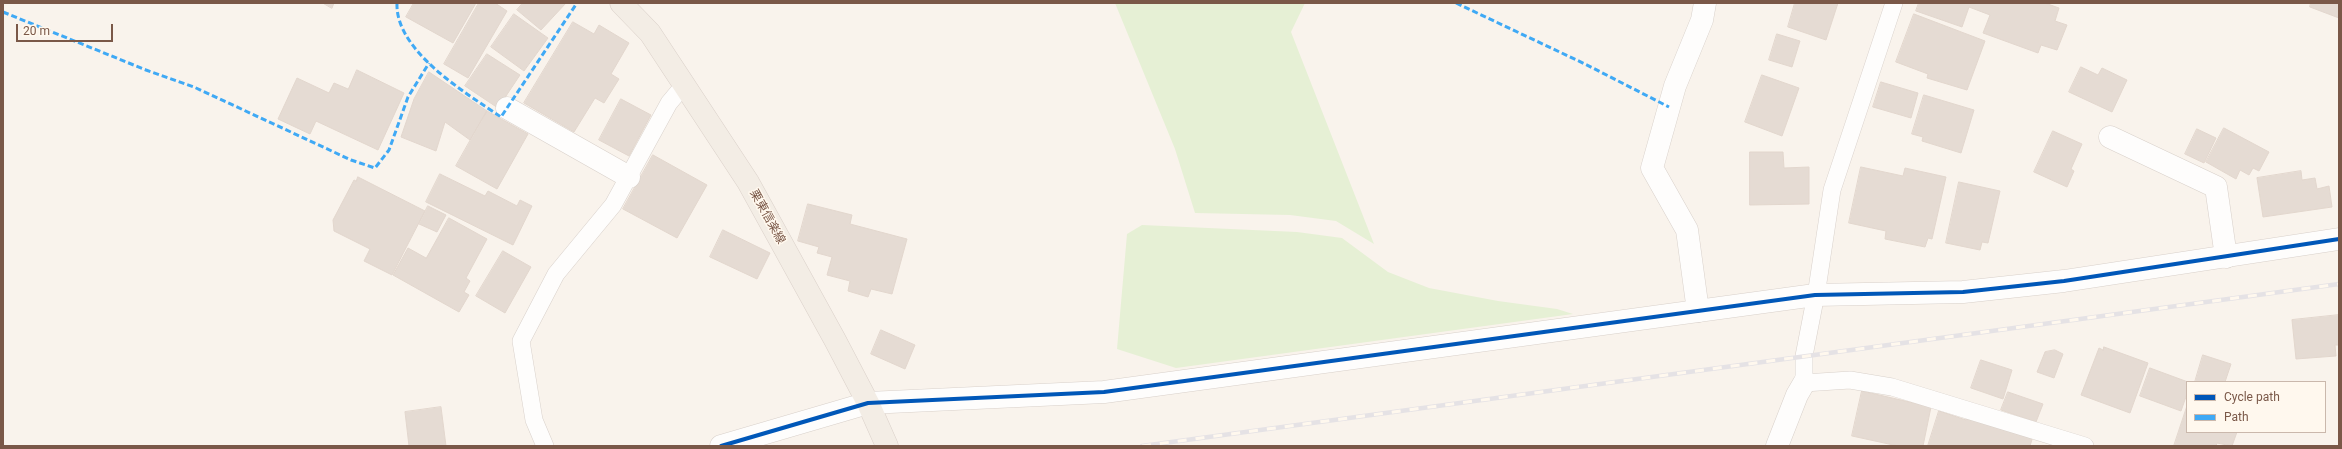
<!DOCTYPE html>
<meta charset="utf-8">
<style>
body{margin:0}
#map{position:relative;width:2342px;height:449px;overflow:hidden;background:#f9f3ec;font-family:Roboto,sans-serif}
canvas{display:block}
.frame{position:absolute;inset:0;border:4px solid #7a5848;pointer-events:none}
.legend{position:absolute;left:2186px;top:381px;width:140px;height:52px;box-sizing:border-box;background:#fff8ee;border:1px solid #cab8ac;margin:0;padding:5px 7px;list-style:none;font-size:12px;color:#7a5848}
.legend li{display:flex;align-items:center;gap:8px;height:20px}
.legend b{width:20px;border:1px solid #cab8ac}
.scale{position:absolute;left:16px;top:24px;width:97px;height:18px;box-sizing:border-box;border:2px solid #7a5848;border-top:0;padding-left:5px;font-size:12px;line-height:14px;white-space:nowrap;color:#7a5848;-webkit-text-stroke:3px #fff8ee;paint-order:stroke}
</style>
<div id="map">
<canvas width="2342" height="449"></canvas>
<div class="frame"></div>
<ul class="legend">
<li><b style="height:5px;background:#0057b8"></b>Cycle path</li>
<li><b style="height:5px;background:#3fa9f5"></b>Path</li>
</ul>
<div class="scale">20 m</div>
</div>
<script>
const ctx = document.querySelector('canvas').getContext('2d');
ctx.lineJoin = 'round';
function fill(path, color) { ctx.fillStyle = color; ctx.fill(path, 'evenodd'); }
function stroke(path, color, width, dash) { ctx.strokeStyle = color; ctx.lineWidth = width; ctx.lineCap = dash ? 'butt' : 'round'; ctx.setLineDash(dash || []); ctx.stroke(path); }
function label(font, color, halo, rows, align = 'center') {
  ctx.font = font + ' Roboto,"Noto Sans JP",sans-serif'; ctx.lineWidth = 3; ctx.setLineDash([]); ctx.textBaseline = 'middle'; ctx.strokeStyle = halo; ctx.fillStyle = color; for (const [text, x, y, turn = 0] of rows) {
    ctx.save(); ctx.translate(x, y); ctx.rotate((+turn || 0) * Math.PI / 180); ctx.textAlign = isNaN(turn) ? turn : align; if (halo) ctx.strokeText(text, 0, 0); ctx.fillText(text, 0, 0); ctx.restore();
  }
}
const green = new Path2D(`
 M1115,3H1305L1291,32L1374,244L1336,221L1290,215L1195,213L1175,149Z
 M1142,225L1297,232L1342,238L1388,272L1429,288L1498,301L1557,309L1573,314L1176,368L1117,349L1127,234Z`);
const building = new Path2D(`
 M323,3H334L332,8Z
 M414,3H476L453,43L406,17Z
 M479,3H495L507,11L468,78L444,64Z
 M523,3H566L541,30L517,10Z
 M1795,3H1838L1826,40L1788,27Z
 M1919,3H2045L2059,8L2055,21L2067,25L2057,50L2041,45L2038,53L1983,33L1990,15L1969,7L1962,27L1916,11Z
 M2311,3H2339V18L2310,7Z
 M514,14L548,38L524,71L491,47Z
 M1914,14L1985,41L1967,90L1927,78L1928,74L1896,62Z
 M573,22L594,34L599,25L629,43L611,74L619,79L604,103L595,98L574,132L524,103Z
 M1777,34L1800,41L1792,67L1769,60Z
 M487,54L520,75L498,108L465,86Z
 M2081,67L2098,75L2102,68L2127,80L2112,112L2069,92Z
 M357,70L404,93L378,150L316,121L310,134L278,119L297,78L329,93L334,83L348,89Z
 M429,72L487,111L470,140L445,122L436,151L401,137L414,99Z
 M1762,75L1799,88L1782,136L1745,122Z
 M1881,82L1918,93L1911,118L1873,107Z
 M1924,95L1974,110L1961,153L1922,141L1923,137L1912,134Z
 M621,99L651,115L629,156L599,140Z
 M487,111L528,134L497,189L456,166Z
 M2224,128L2269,152L2259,171L2253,168L2249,175L2240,170L2236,179L2206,162Z
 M2197,129L2216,138L2204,163L2185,154Z
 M2053,131L2082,144L2071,169L2074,171L2067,187L2034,172Z
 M1750,152H1783L1784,168L1809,167V204L1750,205Z
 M653,155L707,185L677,238L623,209Z
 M1861,167L1903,176L1905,168L1946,177L1932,239L1928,238L1925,247L1885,239L1886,231L1849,223Z
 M2301,171L2302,180L2315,178L2317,189L2329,186L2332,207L2263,217L2257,178Z
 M440,174L485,196L488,191L517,206L520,200L532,206L513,245L426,202Z
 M358,177L425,211L392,275L364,261L370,249L334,231L333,220L354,180L356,181Z
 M1959,182L2000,191L1988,243L1982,242L1980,250L1946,243Z
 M808,204L852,215L850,224L907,239L892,294L871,289L868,297L848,291L850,281L827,275L832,257L817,253L819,247L798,241Z
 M428,206L446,215L437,232L419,224Z
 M449,218L487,239L466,278L470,281L464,292L469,295L459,312L393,275L408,248L426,258Z
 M723,230L770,253L757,279L710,257Z
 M503,251L531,267L505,313L476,296Z
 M2339,315V345H2335L2336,356L2296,359L2292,320Z
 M881,330L915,345L905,369L871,354Z
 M2104,347L2148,363L2130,413L2081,395L2099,348L2103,350Z
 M2055,350L2063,354L2054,378L2037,372L2045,352Z
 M2203,355L2231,364L2225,382H2195Z
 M1981,360L2012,370L2003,399L1971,388Z
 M2150,368L2188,382L2187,394L2181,411L2140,396Z
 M1862,391L1931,407L1923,446H1898L1852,436Z
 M2008,392L2043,404L2036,422L2001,410Z
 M2187,406V432H2237L2232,446L2217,443L2216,446H2174Z
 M441,407L446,446H409L405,412Z
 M1939,411L1966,420L1967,416L2033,436L2030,446H1928Z`);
const service = new Path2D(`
 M1894,3L1832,190L1817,289L1804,356V383L1850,380L1892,387L2085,446
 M545,446L534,420L521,341L556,274L613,205L669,103L684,85`);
const minor = new Path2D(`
 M507,108L629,177
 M2110,137L2216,187L2226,257
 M1698,311L1687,230L1652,168L1675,86L1702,20L1705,3
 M1777,446L1797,395L1804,383`);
const tertiary = new Path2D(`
 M721,446L868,403L1104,392L1815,295L1963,292L2064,281L2339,239`);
const primary = new Path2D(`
 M621,3L650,33L748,182L835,340L868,403L887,446`);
const rail = new Path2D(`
 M1142,446L2339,284`);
const quiet = new Path2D(`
 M397,3C395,51 466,93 501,117L577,3
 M1456,3L1585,64L1669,107
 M3,12L146,70L194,87L351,160L375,168L389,150L408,97L429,63`);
const cycleway = new Path2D(`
 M721,446L868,403L1104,392L1815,295L1963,292L2064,281L2339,239`);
const streetNames = [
 ["栗東信楽線",767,217,61]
];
fill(green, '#e6f0d5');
fill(building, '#e5dbd3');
stroke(building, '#e2d6cd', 1);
stroke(service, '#d8d0ca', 18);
stroke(minor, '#d8d0ca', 23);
stroke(tertiary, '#d8d0ca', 23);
stroke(primary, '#dad0c9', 23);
stroke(service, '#fefdfc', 17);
stroke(minor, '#fefdfc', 22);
stroke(tertiary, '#fefdfc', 22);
stroke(primary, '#f3ede5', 22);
stroke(rail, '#e5e2e5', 4.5);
stroke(rail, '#fff8ee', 3, [9]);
stroke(quiet, '#3fa9f5', 3, [6, 3]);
stroke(cycleway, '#0057b8', 4);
label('12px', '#7a5848', '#fff8ee', streetNames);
</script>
